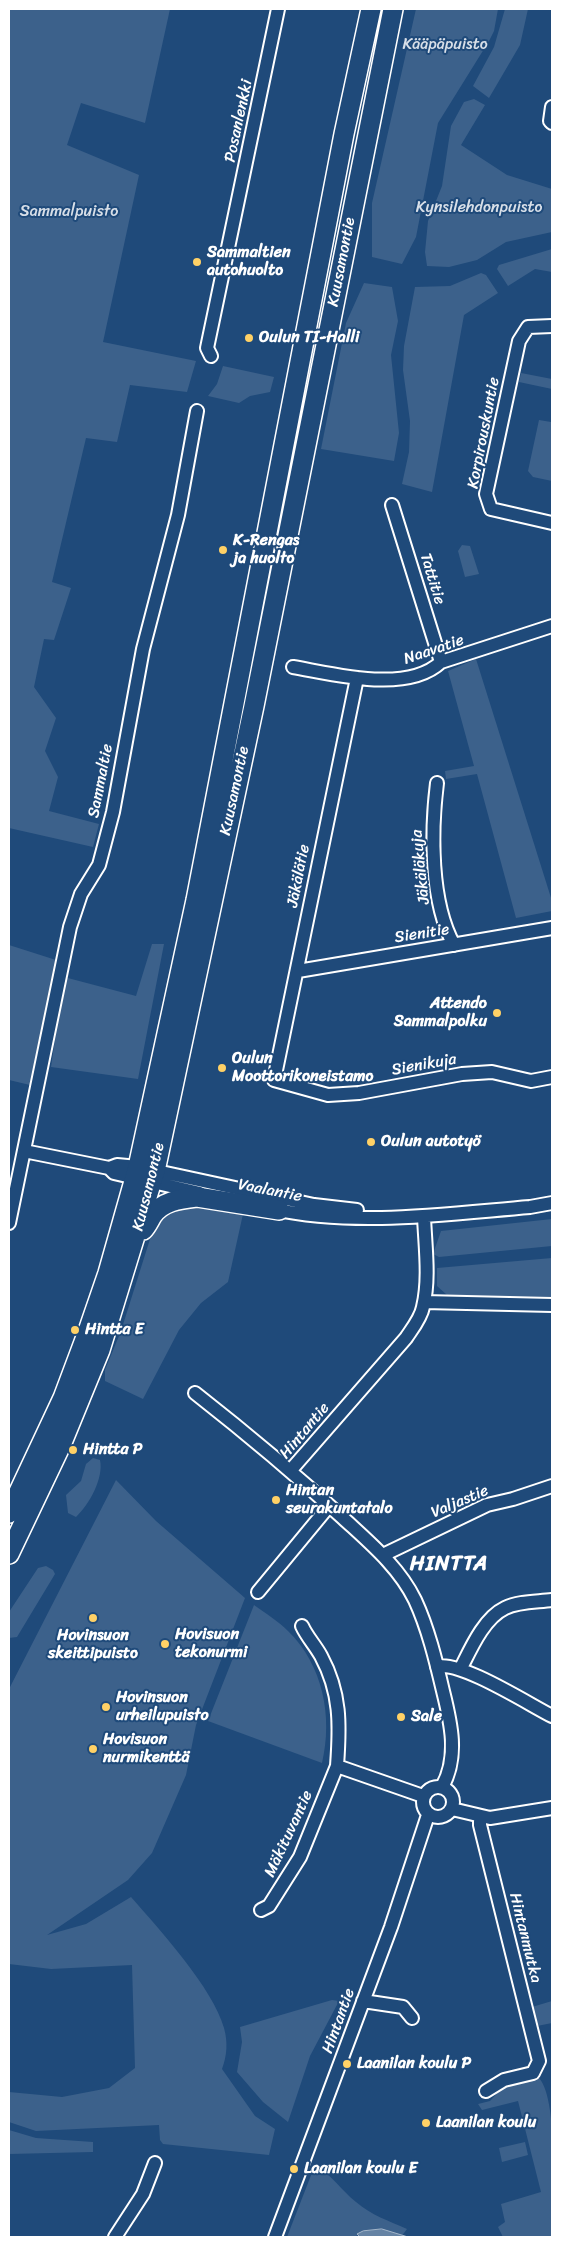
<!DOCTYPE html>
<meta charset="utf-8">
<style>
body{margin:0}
#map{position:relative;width:561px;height:2246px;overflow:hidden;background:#1f4a7a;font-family:Sriracha,sans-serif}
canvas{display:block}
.frame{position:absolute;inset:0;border:10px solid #fff;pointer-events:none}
</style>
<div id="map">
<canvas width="561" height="2246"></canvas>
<div class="frame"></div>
</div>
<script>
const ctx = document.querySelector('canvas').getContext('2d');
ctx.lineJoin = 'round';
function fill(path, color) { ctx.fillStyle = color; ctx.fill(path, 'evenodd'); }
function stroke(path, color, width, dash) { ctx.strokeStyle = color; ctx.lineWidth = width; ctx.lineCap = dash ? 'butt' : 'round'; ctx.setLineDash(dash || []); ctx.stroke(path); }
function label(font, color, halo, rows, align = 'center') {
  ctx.font = font + ' Sriracha,sans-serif'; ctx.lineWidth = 4; ctx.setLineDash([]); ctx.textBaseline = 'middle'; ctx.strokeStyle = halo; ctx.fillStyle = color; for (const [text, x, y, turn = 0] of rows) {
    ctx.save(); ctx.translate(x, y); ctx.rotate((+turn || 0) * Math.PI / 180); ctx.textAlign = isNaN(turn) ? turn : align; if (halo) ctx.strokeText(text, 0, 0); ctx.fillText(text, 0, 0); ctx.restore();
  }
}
const green = new Path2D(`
 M9,9H170L145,123L81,103L67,145L139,175L103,342L196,361L187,392L130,385L117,442L86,438L52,582L71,588L54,640L44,639L34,687L56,718L45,751L58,777L49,811L99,824L93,847L9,828Z
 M416,9H498L494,31L489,41L438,123L416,237L402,264L372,257V203Z
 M505,9H528L520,45L489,98L473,86L494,47Z
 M474,99L485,105L461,145L507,175L552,189V232L506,242L477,260L449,267L427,266L425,252L428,221L442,186L451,126L464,102Z
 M552,249V272L535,269L508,286L497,269L499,265Z
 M481,273L486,275L498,293L464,315L432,492L402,484L409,452L410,421L403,370L404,346L415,287L450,286Z
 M364,283L392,287L398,321L391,355L399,433L394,461L321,449L346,323Z
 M223,366L274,377L270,392L250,396L239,403L208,396L217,384Z
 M521,373L552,379V389L519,382Z
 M552,415V481L533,477L528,471L539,420L551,422Z
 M462,545L470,546L479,574L465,577L458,551Z
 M476,659L552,901V911L516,918L477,774L446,779L445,771L474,766L448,671Z
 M152,944H164L138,1079L51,1067L64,977L136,996Z
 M9,945L56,960L30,1085L9,1080Z
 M194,1202L243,1214L228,1282L201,1303L179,1330L143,1399L105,1381V1370L121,1331L156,1220L167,1209Z
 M552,1219V1246L439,1257L433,1254L441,1231Z
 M552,1258V1297L447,1295L437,1286V1268Z
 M93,1458L100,1460C104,1478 89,1505 76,1517L68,1513L66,1495L81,1481L86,1464Z
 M116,1480L156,1521L245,1598L196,1725L186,1775L152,1853L128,1880L47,1935L86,1924L131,1897C159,1929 213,1988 224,2028C228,2042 227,2056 222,2069L255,2116L275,2129L269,2155L163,2144L160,2140L159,2125L36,2131L9,2122V2092L62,2097L109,2088L135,2068L132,1965L51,1969L9,1964V1689Z
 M46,1566L53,1570L55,1574L17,1637L9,1638V1612L38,1568Z
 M254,1605C265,1613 278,1621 288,1631C323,1665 333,1717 322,1763L208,1721Z
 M332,2000L339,2001L310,2056L288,2122L263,2102L237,2072L242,2042L240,2027Z
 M552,2001V2023L537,2026L532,2007Z
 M537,2076C560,2095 552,2204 552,2237H503L498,2227L505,2222L501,2204L541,2192L518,2101L482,2110L478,2104L490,2101L503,2087Z
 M9,2130L36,2138L93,2142V2152L9,2154Z
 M525,2142L528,2155L502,2162L499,2148Z
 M315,2165C332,2175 341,2190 356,2202C371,2215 389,2221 407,2229L401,2237L365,2232L354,2237H287Z`);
const water = new Path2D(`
 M382,2229L408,2237H360L357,2234L363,2231Z`);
const minor = new Path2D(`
 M552,107L550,121L552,123
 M552,326L528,327L519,341L486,494L491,509L552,523
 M211,356L207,348L278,9
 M392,505L441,662
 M293,667C334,674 407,694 441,662L552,626
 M357,678L274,1080L328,1095L359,1093L462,1074L492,1072L531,1081L552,1077
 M437,783C431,831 430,902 454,945
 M298,971L552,928
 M24,1151L109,1168L114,1173L200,1193
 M109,1168L117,1165L138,1167L314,1205L357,1210
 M273,1209C357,1227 446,1214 530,1207L552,1203
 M9,1223L70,927L81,894L99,865L113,812L143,649L178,515L197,411
 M424,1302L552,1305
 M195,1393C246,1433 295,1474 343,1518C370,1543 399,1567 415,1600C428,1628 436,1661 443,1691C451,1723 459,1757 442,1787
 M290,1471L406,1338C412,1329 421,1318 423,1307C430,1278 425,1245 424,1216
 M383,1555L487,1505L513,1499L552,1486
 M258,1592L329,1506
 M302,1626C307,1637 315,1645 321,1656C341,1693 340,1725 337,1766
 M437,1667C458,1659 530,1705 552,1716
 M461,1668C471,1648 484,1618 505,1608C519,1601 537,1602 552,1600
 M423 1802a15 15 0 1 1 30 0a15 15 0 1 1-30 0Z
 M452,1809L490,1818L552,1808
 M480,1817V1825L539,2061L533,2073L504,2080L486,2091
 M261,1910L269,1906L300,1857L337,1766L423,1796
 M363,2001L403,2007L412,2018
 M115,2237L143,2194L155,2163
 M275,2237L391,1927L428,1815`);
const highway = new Path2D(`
 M143,1230C147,1226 149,1221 152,1216C162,1201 180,1199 197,1197L279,1210
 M9,1513L63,1398L87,1334L108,1273L138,1167L196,900L344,134L371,9
 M9,1554L61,1445L100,1350L155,1171L254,706L393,9`);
const markers = [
 [197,262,5,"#ffd166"],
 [249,338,5,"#ffd166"],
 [223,550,5,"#ffd166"],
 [497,1013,5,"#ffd166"],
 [222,1068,5,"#ffd166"],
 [371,1142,5,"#ffd166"],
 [75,1330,5,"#ffd166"],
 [73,1450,5,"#ffd166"],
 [276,1500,5,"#ffd166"],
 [93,1618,5,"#ffd166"],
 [165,1644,5,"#ffd166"],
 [106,1707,5,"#ffd166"],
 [401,1717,5,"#ffd166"],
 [93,1749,5,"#ffd166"],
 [347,2064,5,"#ffd166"],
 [426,2123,5,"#ffd166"],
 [294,2169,5,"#ffd166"]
];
const parkNames = [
 ["Kääpäpuisto",445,45],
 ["Kynsilehdonpuisto",479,208],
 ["Sammalpuisto",69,212]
];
const streetNames = [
 ["Posanlenkki",239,121,-78],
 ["Kuusamontie",342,262,-79],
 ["Korpirouskuntie",484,433,-79],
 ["Tattitie",432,579,73],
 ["Naavatie",434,650,-19],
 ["Sammaltie",101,781,-79],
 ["Kuusamontie",235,791,-78],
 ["Jäkäläkuja",421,867,-96],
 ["Jäkälätie",299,876,-79],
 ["Sienitie",422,934,-9],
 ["Sienikuja",424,1065,-10],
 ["Kuusamontie",149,1187,-76],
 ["Vaalantie",270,1191,11],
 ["Hintantie",305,1431,-50],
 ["Valjastie",460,1502,-23],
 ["Mäkituvantie",289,1834,-65],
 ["Hintanmutka",525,1938,76],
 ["Hintantie",339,2021,-70]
];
const poiNames = [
 ["Sammaltien",207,253],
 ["autohuolto",207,271],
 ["Oulun TI-Halli",259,338],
 ["K-Rengas",233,541],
 ["ja huolto",233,559],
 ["Attendo",487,1004,"right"],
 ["Sammalpolku",487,1022,"right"],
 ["Oulun",232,1059],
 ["Moottorikoneistamo",232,1077],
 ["Oulun autotyö",381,1142],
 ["Hintta E",85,1330],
 ["Hintta P",83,1450],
 ["Hintan",286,1491],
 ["seurakuntatalo",286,1509],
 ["Hovisuon",175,1635],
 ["tekonurmi",175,1653],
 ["Hovinsuon",93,1636,"center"],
 ["skeittipuisto",93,1654,"center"],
 ["Hovinsuon",116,1698],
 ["urheilupuisto",116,1716],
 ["Sale",411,1717],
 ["Hovisuon",103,1740],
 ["nurmikenttä",103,1758],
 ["Laanilan koulu P",357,2064],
 ["Laanilan koulu",436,2123],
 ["Laanilan koulu E",304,2169]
];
const districtNames = [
 ["HINTTA",449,1565]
];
fill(green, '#3c618b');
fill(water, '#6583a4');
stroke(water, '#a3b5c8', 1);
stroke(minor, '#fff', 16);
stroke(highway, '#fff', 22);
stroke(minor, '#1f4a7a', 12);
stroke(highway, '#1f4a7a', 19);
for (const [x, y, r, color] of markers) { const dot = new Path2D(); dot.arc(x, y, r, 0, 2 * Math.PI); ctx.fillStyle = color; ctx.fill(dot); stroke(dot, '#1f4a7a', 2); }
label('16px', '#d8dfe8', '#1f4a7a', parkNames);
label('16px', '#fff', '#1f4a7a', streetNames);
label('bold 16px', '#fff', '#1f4a7a', poiNames, 'left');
ctx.letterSpacing = '1px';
label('bold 21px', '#fff', '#1f4a7a', districtNames);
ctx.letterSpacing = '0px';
</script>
